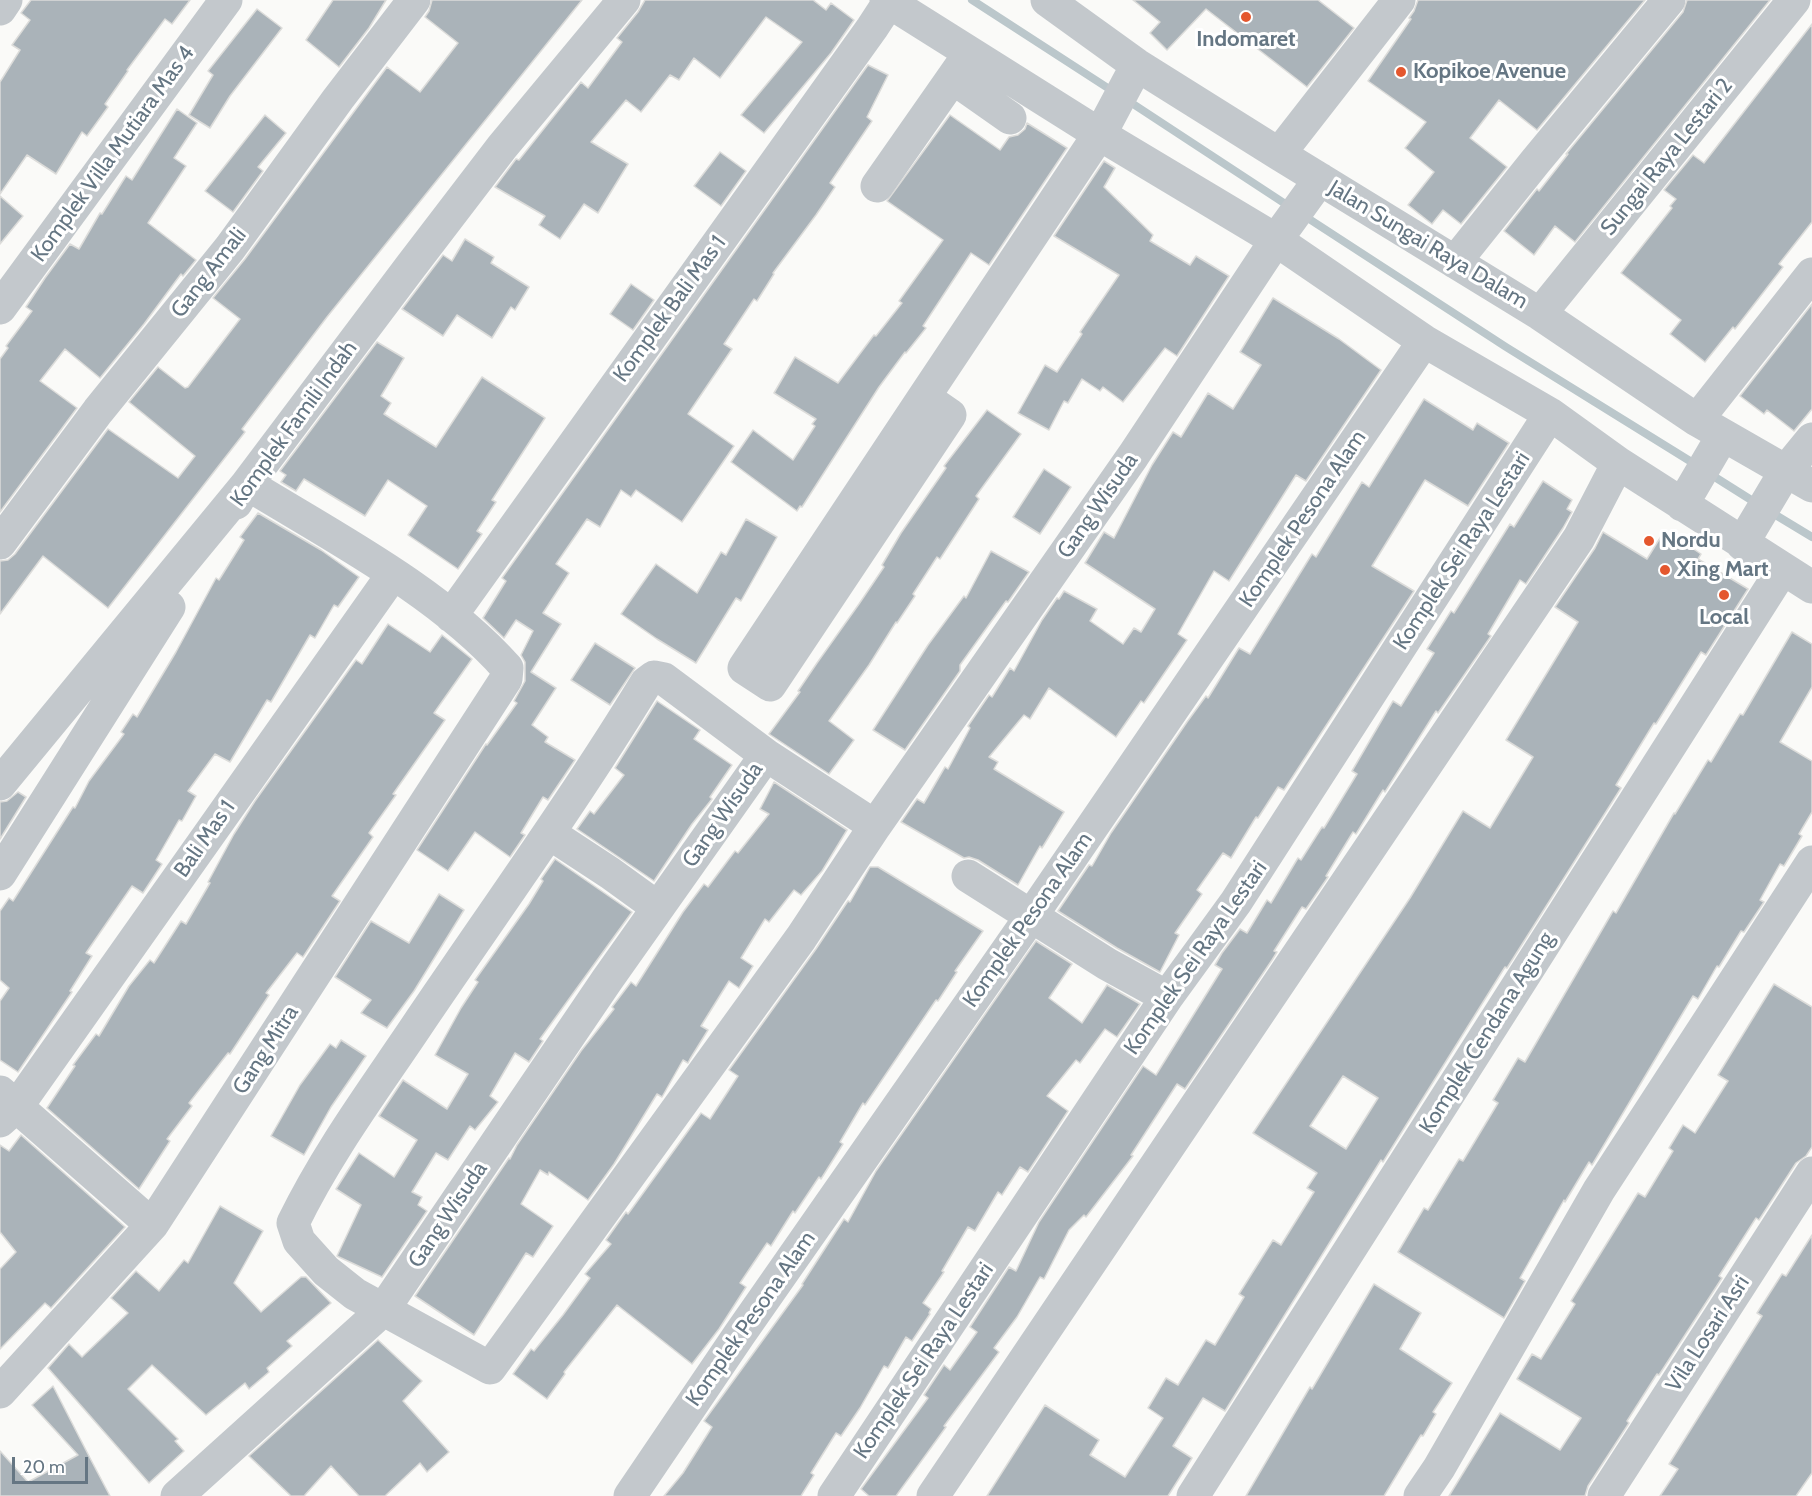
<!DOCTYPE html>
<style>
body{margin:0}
#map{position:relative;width:1812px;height:1496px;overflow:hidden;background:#fafaf8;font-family:Cabin,sans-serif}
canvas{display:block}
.scale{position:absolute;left:12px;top:1457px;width:76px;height:27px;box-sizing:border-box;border:3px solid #657683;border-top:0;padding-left:8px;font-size:18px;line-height:21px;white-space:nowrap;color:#657683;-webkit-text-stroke:4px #fff;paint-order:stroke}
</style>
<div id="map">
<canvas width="1812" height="1496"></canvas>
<div class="scale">20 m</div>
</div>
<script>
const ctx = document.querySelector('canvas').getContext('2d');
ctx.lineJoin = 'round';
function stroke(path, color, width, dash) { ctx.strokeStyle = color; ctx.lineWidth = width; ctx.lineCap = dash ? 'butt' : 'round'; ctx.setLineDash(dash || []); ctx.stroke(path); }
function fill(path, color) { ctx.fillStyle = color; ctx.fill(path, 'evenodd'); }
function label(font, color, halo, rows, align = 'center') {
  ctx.font = font + ' Cabin,sans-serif'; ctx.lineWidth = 6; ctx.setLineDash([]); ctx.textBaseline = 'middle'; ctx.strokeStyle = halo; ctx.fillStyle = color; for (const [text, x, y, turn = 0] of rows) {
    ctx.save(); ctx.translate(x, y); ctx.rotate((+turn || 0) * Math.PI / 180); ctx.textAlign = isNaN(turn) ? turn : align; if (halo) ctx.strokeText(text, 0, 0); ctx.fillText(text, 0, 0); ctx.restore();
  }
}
const stream = new Path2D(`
 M972,0L1114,92
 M1127,100L1290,207
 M1303,215L1506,347L1698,466
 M1710,474L1756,503
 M1769,511L1812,537`);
const building = new Path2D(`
 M31,0H190L172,24L165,19L127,70L128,71L105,104L108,107L87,136L82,132L56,174L27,155L0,194V82L20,50L12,45L30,20L21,13Z
 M333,0H386L369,28L339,67L306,40Z
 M432,0H582L327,317L242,429L245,432L108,608L43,556L0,614V561L8,560L15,554L108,429L178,478L195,456L129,402L158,367L185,388L188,387L240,319L213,298L245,259L387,67L420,92L458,43L425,17L429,11Z
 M645,0H813L826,10L831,3L854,20L831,53L764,133L741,115L802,42L766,17L720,78L694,58L679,80L670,75L641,112L626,100L591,142L628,164L598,213L584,204L560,239L539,225L545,216L495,187L516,159L519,160L581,82L588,88L622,42L617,38L638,12Z
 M1133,0H1318L1354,28L1307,87L1206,9L1167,50L1150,33L1160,22Z
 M1418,0H1645L1537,130L1499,100L1470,138L1507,167L1461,224L1443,210L1432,224L1408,205L1434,172L1405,148L1426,122L1368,81L1411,19L1409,18L1414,11Z
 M1687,0H1770L1575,242L1555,226L1534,255L1504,231L1537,189L1539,191L1568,154H1566L1683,12Z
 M257,9L282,28L230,96L210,128L189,115L213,75L208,71Z
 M1812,24V222L1779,264L1783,267L1735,329L1733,327L1705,362L1670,334L1681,320L1621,273L1672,208L1670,206L1676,199L1664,190L1693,155L1704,163Z
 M868,65L888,75L867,117L872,121L830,183L835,187L816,215L773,273L774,274L757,301L754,299L724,344L732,349L688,414L734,446L682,522L636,490L631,497L621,490L600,527L587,519L556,564L569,573L543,613L561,624L531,672L556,688L532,725L548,737L545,742L575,760L548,800L543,797L521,833L525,835L510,857L475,832L448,871L417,850L486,744L487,745L517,703L514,701L525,681V662L521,655L533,631L516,620L504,638L483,618L506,581L502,578Z
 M177,109L197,123L174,158L186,166L148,223L196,260L183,276L181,274L144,324L100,378L65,349L40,381L77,408L0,512V359L8,348L6,346L32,311L26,307L45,278L70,244L79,249L100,213L102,214L126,176L132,180Z
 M265,115L286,133L258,167L263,171L233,212L205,191Z
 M950,115L1000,150L1009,137L1018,135L1025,129L1027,123L1067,148L989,265L971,253L923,326L926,328L906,353L905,352L879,387L802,507L800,506L797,511L731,462L753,430L793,460L815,426L812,424L816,419L774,393L795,357L838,383L874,335L876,336L902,303L899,301L943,240L887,201Z
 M720,152L746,171L721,206L694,186Z
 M1104,161L1115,168L1104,187L1153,235L1150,241L1190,265L1196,256L1229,276L1177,356L1165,348L1123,402L1103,387L1100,391L1082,379L1068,403L1064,401L1049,430L1018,413L1045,365L1057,372L1082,334L1080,332L1119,275L1054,236Z
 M0,196L23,216L0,244Z
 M465,239L494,257L491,263L529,287L515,310L511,307L492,338L457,315L443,336L402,309L443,255L452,261Z
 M631,284L654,300L633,330L610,314Z
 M1273,298L1339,339L1381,370L1306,481L1296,475L1229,581L1214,571L1178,634L1187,640L1144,703L1141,701L1116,737L1049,688L1030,719L1024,715L989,757L998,762L994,769L1064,812L1042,848L1040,846L1018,885L978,860L969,857L964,858L901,822L917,799L924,803L945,767L948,769L970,728L968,726L989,695L992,697L1010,668L1014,671L1042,620L1057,598L1059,599L1064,591L1097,609L1090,621L1123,644L1134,628L1141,632L1155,609L1085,563L1104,532L1114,538L1152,465L1173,432L1181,437L1208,393L1233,409L1261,365L1240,352Z
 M1812,304V409L1794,431L1767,410L1764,414L1740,396Z
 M377,342L404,358L381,396L391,403L384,414L436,447L482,377L545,418L492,500L496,502L477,531L482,534L458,569L408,535L427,506L388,480L365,516L304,479L296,491L281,482L286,475L280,471Z
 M1424,399L1473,430L1477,423L1509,443L1468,506L1425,480L1372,566L1414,591L1284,790L1278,787L1258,818L1256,817L1231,858L1223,853L1197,890L1202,894L1175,933L1179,935L1160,972L1117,948L1058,911L1089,865L1092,866L1111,833L1187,722L1206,696L1208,698L1239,648L1250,654L1312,554L1316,557L1362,482L1369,487Z
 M987,410L1021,434L976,496L979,499L940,559L937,557L913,594L915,596L897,623L896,622L869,665L829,721L854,740L829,774L769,734L800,692L798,691L817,663L859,604L884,567L882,565L901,533L946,468L944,466Z
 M1044,469L1071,487L1040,534L1013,517Z
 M1543,481L1572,500L1567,509L1572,512L1563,528L1526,584L1520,580L1488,634L1491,636L1438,713L1436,711L1385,792L1383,790L1356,834L1353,832L1326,876L1328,877L1306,909L1302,907L1274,951L1277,952L1272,960L1185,1089L1177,1084L1131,1155L1133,1156L1086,1217L1084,1215L1069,1230L1044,1279L1040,1277L1017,1317L994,1348L999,1352L944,1426L946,1427L896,1496H869L861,1489L928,1398L924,1395L944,1365L950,1370L977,1332L970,1327L1009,1267L1016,1271L1039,1222L1143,1066L1156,1075L1222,969L1215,965L1222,953L1240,929L1247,933L1267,900L1271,903L1298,858L1301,860L1322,827L1324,828L1357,774L1352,771L1393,701L1401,706L1434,653L1427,649L1451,611L1454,613L1510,524L1514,527Z
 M258,513L321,550L359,577L338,607L334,605L315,638L310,635L271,702L267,700L230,762L215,754L188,791L196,796L182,821L179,820L156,860L162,864L143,893L132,886L86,953L92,956L70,991L72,992L18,1072L0,1060V1001L9,988L0,980V911L9,898L13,901L73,807L75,808L89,781L124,734L121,732L133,714L137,717L176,652L216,578L219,580L244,540L240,537Z
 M746,519L777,537L741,601L736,598L696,663L657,639L621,614L656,564L697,593L721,552L726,555Z
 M1665,530L1701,554L1698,559L1748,589L1706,655L1701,652L1656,724L1654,723L1616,785L1621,788L1507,968L1505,967L1383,1162L1381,1160L1225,1411L1203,1398L1173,1446L1192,1458L1168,1496H987L1045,1405L1099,1440L1090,1455L1125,1477L1163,1418L1148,1408L1166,1378L1178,1385L1206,1340L1215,1345L1244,1297L1239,1294L1273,1240L1281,1245L1314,1192L1307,1188L1317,1173L1253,1133L1410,898L1463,811L1490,828L1533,757L1506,740L1578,622L1555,607L1595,548L1603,532L1647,559ZM1343,1076L1378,1098L1346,1149L1310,1126Z
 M991,551L1029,572L1008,602L1006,601L960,665V671L905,750L873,730L928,645L964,596L966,598Z
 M388,624L430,652L442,635L472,659L434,713L445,720L393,794L396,795L369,833L373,837L332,896L340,901L303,957L297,953L266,993L269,995L230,1054L228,1053L189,1103L192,1106L167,1139L170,1141L139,1189L47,1108L75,1066L73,1065L96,1034L99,1036L129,986L150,960L154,963L181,921L186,924L210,883L208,882L234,834L255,801L356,660L362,664Z
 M1792,632L1812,644V687L1780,742L1812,761V812L1799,834L1802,836L1784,866L1780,864L1760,900L1764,902L1744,932L1741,931L1719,967L1717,966L1698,999L1693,996L1592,1165L1589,1162L1565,1202L1564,1200L1520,1278L1525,1281L1504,1318L1398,1252L1424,1208L1428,1210L1459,1159L1463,1161L1498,1103L1493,1100L1518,1058L1525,1062L1613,911L1616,913L1674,813L1675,814L1708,760L1711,762L1740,714L1743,715Z
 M595,643L635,668L610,705L571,680Z
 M657,701L700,730L694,739L732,765L710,797L712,799L692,824L654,881L577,829L590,811L594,814L624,775L615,768Z
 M774,782L847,830L822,871L801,895L794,890L769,922L765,919L741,958L753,966L739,988L729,981L701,1026L708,1030L690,1059L688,1063L683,1060L662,1097L657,1094L614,1164L588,1200L549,1172L548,1175L540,1170L521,1204L553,1226L533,1257L526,1253L474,1335L415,1296L509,1158L510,1159L517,1145L581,1051L614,1009L612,1007L631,982L636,986L683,912L704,884L708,887L735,851L738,853L769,814L760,809Z
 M18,792L26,797L0,839V802L7,801Z
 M555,859L632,912L540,1039L543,1041L529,1062L515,1053L490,1096L498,1102L475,1130L470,1126L448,1160L436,1153L412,1192L422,1197L418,1205L427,1211L382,1277L339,1257L337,1256L361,1205L336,1189L359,1153L394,1177L417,1140L379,1116L403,1080L447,1109L468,1074L435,1055L461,1008L478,982L475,980L529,904L543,881L541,879Z
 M870,867H878L983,931L955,971L957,972L938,1001L936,1000L865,1105L863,1103L840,1142L843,1144L821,1179L819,1177L795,1213L793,1211L771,1246L767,1243L740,1283L746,1287L719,1329L692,1364L617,1305L564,1372L565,1374L547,1399L513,1374L531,1349L534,1351L563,1315L590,1278L585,1274L611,1244L606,1240L626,1212L628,1214L701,1113L710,1119L738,1076L729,1070L816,949L848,901L850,902Z
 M439,894L464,910L414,991L387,1028L361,1013L371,1000L335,977L371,921L409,943Z
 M1036,941L1072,964L1049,998L1082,1023L1107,985L1140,1004L1117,1037L1105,1029L1080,1063L1076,1060L1047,1096L1068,1111L1028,1172L1020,1167L1002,1195L998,1192L975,1231L968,1227L942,1271L944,1272L923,1303L931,1309L929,1313L930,1314L912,1341L906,1337L888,1368L884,1366L860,1408L841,1436L836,1433L811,1473L814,1475L801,1496H664L683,1473L712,1427L704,1421L803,1285L802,1284L844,1219L848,1222L876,1171Z
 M1774,984L1812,1007V1147L1806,1156L1796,1163L1759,1220L1756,1218L1719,1276L1722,1278L1659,1375L1657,1374L1627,1421L1629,1423L1588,1486L1585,1496H1449L1500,1413L1560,1450L1581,1418L1517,1379L1532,1354L1541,1359L1575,1304L1571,1301L1638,1193L1645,1197L1673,1151L1669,1148L1683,1125L1695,1133L1728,1081L1718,1075Z
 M341,1040L366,1056L331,1107L304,1155L271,1136L300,1085L330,1044L336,1048Z
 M21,1135L125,1227L51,1308L45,1303L0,1349V1269L16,1252L0,1232V1145L9,1151Z
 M220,1206L263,1231L234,1283L261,1312L301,1277H306L331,1303L287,1341L292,1346L267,1368L269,1372L249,1389L245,1383L206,1415L152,1365L128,1389L178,1439L175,1441L184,1451L149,1483L48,1368L69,1344L82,1357L128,1313L111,1298L136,1271L159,1291L184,1260L188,1263Z
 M1812,1235V1473L1796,1496H1660L1678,1469L1669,1464L1762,1316L1757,1313L1782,1274L1786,1276Z
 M1374,1284L1421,1313L1400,1349L1452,1383L1433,1412L1436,1414L1423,1436L1421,1435L1384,1496H1246L1310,1387L1312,1389Z
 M378,1340L422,1381L403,1401L449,1452L427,1472L420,1463L385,1496H359L331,1466L304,1496H291L249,1456Z
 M53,1386L91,1460L110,1496H0V1451L28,1482L78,1455L32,1405Z`);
const minor = new Path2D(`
 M886,0L1099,134L1276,240L1424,341L1550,414L1618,463L1812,587
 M1047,0L1137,65L1279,154L1540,314L1697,420L1812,486
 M0,9L6,0
 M953,78L1010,118
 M1279,154L1399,0
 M877,186L970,53
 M1455,262L1535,162L1669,0
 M0,308L226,0
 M1540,314L1794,0
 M924,397L950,415L770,685L744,668L924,397L1104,127L1137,65
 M1697,420L1812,274
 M236,503L247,484L411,266L502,147L624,0
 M1682,505L1723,435
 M0,543L98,411L230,248L338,99L414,0
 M1742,544L1785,472L1812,439
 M451,616L872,28L889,2
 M766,755L664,679L654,677L646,683C574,801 493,913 416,1027C373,1091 327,1153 293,1223L299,1241L326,1271L355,1294L490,1368L801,938L875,826L1133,456L1276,240L1320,179
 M0,784L247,484C332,536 441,593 507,668L506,679L152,1225L0,1392
 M549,833L610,873L657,907
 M0,874L169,607
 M968,876L1107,964L1167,997
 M0,1092L152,1225
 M0,1121L18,1105L393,574
 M177,1496L383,1310L607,980L766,755L875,826
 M630,1496L739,1335L1032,915L1424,341
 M834,1496L1167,997L1236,902L1550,414
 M933,1496L1579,538L1618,463
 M1193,1496L1782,570
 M1420,1496L1439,1468L1599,1190L1812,862
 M1604,1496L1812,1173`);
const markers = [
 [1246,17,6,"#e4572e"],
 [1401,72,6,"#e4572e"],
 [1649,541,6,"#e4572e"],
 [1665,570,6,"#e4572e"],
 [1724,595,6,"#e4572e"]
];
const poiNames = [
 ["Indomaret",1246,40,"center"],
 ["Kopikoe Avenue",1413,72],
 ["Nordu",1661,541],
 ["Xing Mart",1677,570],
 ["Local",1724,618,"center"]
];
const streetNames = [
 ["Komplek Villa Mutiara Mas 4",113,154,-54],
 ["Sungai Raya Lestari 2",1667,157,-51],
 ["Jalan Sungai Raya Dalam",1428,245,31],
 ["Gang Amali",209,273,-52],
 ["Komplek Bali Mas 1",670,309,-54],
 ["Komplek Famili Indah",294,424,-54],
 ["Gang Wisuda",1098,506,-55],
 ["Komplek Pesona Alam",1303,519,-56],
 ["Komplek Sei Raya Lestari",1462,551,-57],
 ["Gang Wisuda",723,815,-55],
 ["Bali Mas 1",205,839,-55],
 ["Komplek Pesona Alam",1028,920,-55],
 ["Komplek Sei Raya Lestari",1196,958,-55],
 ["Komplek Cendana Agung",1487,1033,-58],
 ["Gang Mitra",266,1050,-57],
 ["Gang Wisuda",448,1215,-56],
 ["Komplek Pesona Alam",751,1319,-55],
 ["Vila Losari Asri",1708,1334,-57],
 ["Komplek Sei Raya Lestari",924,1361,-56]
];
stroke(stream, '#bbc7cb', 8);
fill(building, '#aab3b9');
stroke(building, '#dcdcda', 1.5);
stroke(minor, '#c3c8cc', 33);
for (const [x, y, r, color] of markers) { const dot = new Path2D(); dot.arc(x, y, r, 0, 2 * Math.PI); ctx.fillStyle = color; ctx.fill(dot); stroke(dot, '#fff', 2); }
label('bold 22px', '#657683', '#fff', poiNames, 'left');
label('22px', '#657683', '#fff', streetNames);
</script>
